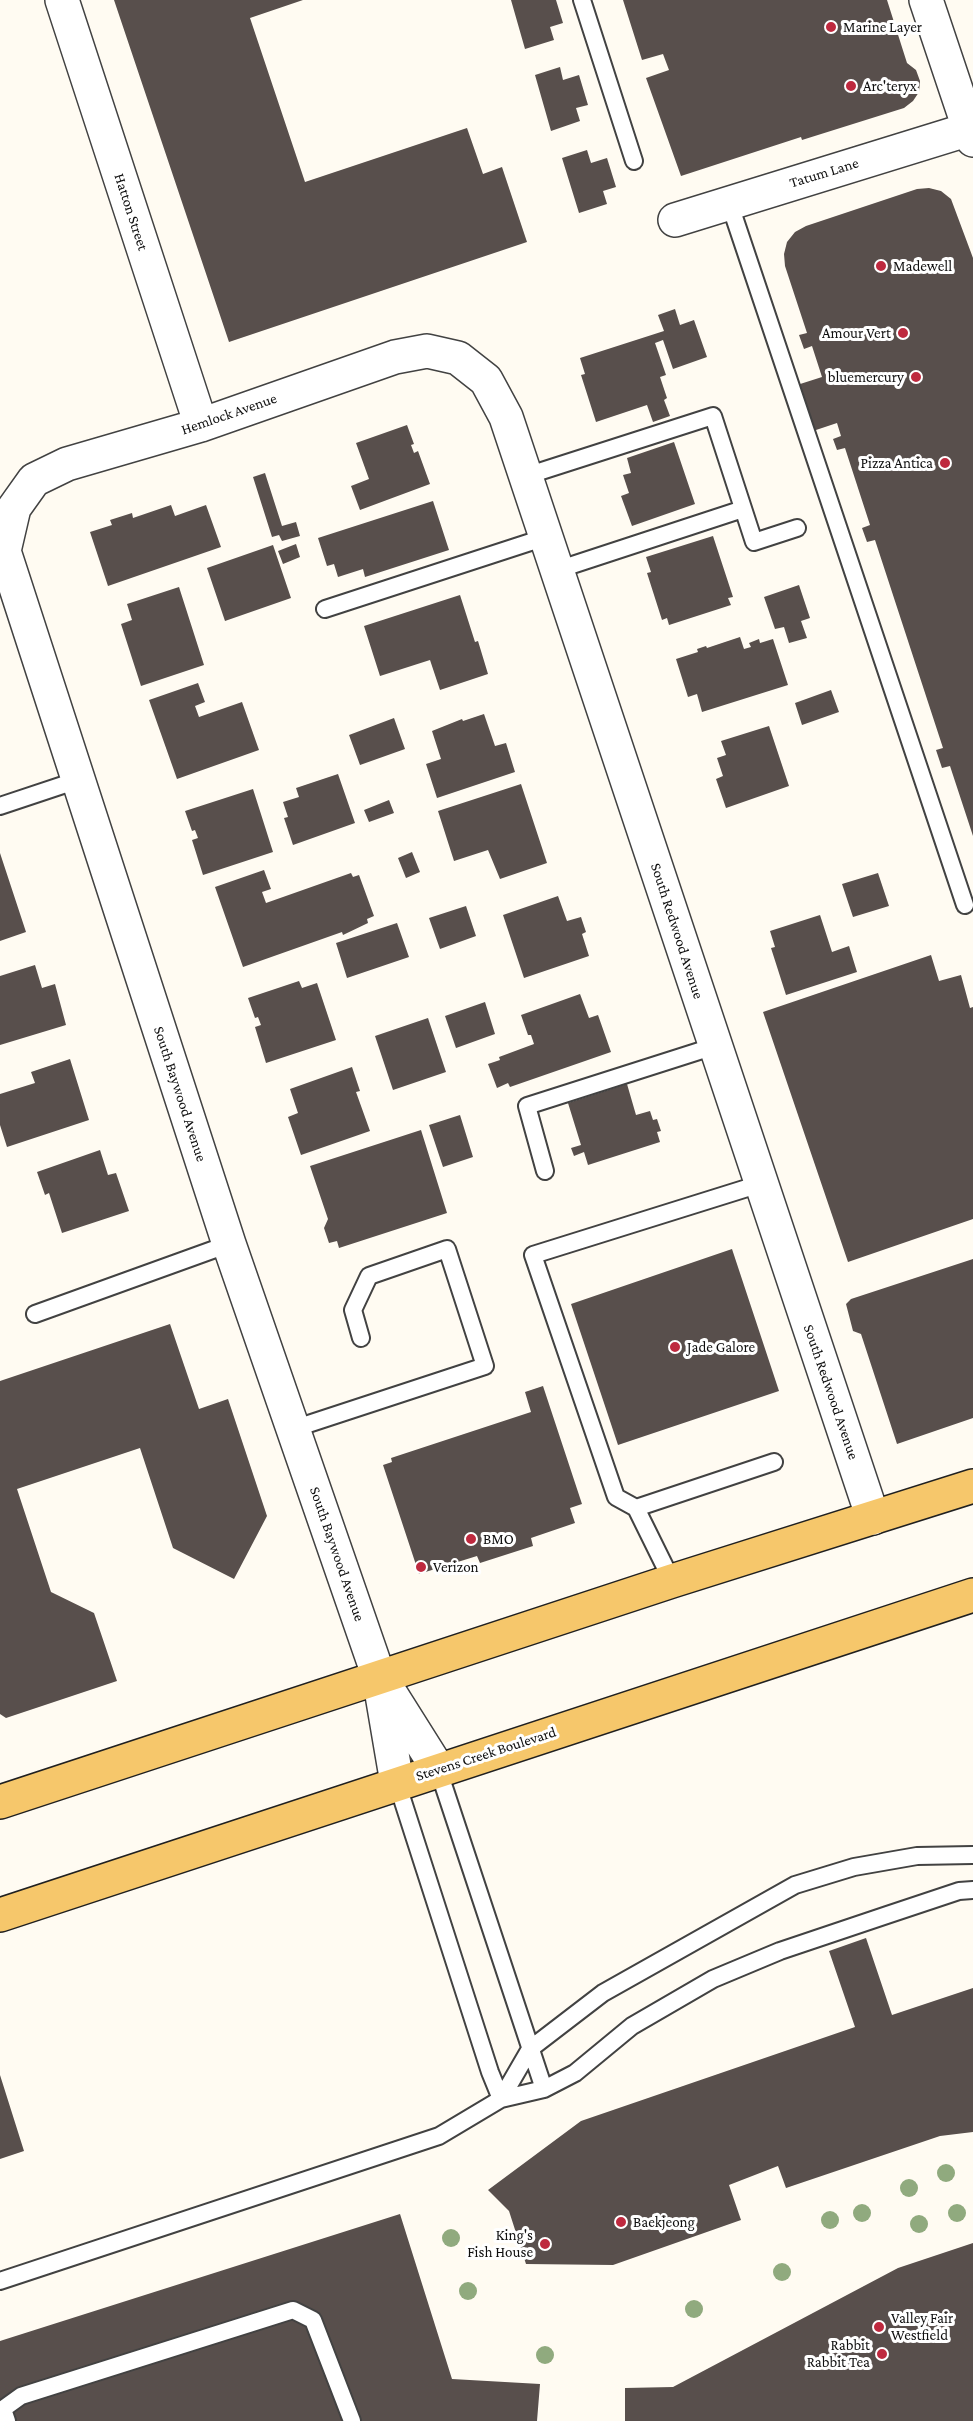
<!DOCTYPE html>
<style>
body{margin:0}
canvas{display:block;background:#fffbf2}
</style>
<canvas width="973" height="2421"></canvas>
<script>
const ctx = document.querySelector('canvas').getContext('2d');
ctx.lineJoin = 'round';
function fill(path, color) { ctx.fillStyle = color; ctx.fill(path, 'evenodd'); }
function stroke(path, color, width, dash) { ctx.strokeStyle = color; ctx.lineWidth = width; ctx.lineCap = dash ? 'butt' : 'round'; ctx.setLineDash(dash || []); ctx.stroke(path); }
function label(font, color, halo, rows, align = 'center') {
  ctx.font = font + ' "Crimson Pro",serif'; ctx.lineWidth = 6; ctx.setLineDash([]); ctx.textBaseline = 'middle'; ctx.strokeStyle = halo; ctx.fillStyle = color; for (const [text, x, y, turn = 0] of rows) {
    ctx.save(); ctx.translate(x, y); ctx.rotate((+turn || 0) * Math.PI / 180); ctx.textAlign = isNaN(turn) ? turn : align; if (halo) ctx.strokeText(text, 0, 0); ctx.fillText(text, 0, 0); ctx.restore();
  }
}
const building = new Path2D(`
 M114,0H303L250,18L305,182L467,128L483,174L502,167L527,242L229,342Z
 M511,0H556L563,23L550,27L554,40L525,49Z
 M623,0H887L907,63L916,70L920,81L919,92L913,101L904,108L802,140L801,137L681,176L646,78L669,70L663,54L642,60Z
 M560,67L563,80L579,75L588,105L576,108L580,121L551,131L535,75Z
 M587,150L591,163L607,158L616,187L603,191L607,204L579,213L562,158Z
 M929,188L941,191L951,199L973,258V836L950,766L942,768L936,750L943,748L875,540L867,542L862,528L870,525L845,448L837,450L833,439L841,436L837,423L813,431L797,385L822,377L812,346L804,349L799,335L807,333L785,266L784,254L787,242L795,232L806,226L917,189Z
 M675,309L680,325L694,320L707,357L673,369L663,340L655,343L666,375L660,377L667,398L664,400L670,416L653,422L647,405L596,422L581,375L585,374L580,358L664,331L658,315Z
 M407,425L414,444L411,445L414,453L418,451L430,484L360,510L351,486L369,479L356,443Z
 M674,442L695,504L632,526L621,496L629,493L623,475L631,473L627,458Z
 M265,473L282,526L296,522L300,536L282,541L279,535L272,537L253,477Z
 M433,501L449,550L365,577L363,569L338,577L334,564L327,566L318,538Z
 M171,505L175,516L206,505L221,547L108,586L90,532L112,525L110,520L132,513L133,518Z
 M713,536L733,597L728,598L731,605L669,625L667,618L662,620L647,573L651,572L646,557Z
 M296,544L300,557L283,564L278,551Z
 M273,545L291,598L225,621L207,568Z
 M799,585L810,618L801,621L807,638L789,643L784,627L775,629L764,597Z
 M179,587L204,665L141,686L121,624L132,620L127,604Z
 M460,595L475,642L478,641L488,674L440,690L430,660L380,676L364,626Z
 M740,637L744,649L751,647L749,643L759,639L760,643L773,639L788,685L702,712L697,694L688,697L676,659L698,652L697,649L706,646L707,648Z
 M198,683L205,702L195,706L199,717L242,702L259,750L177,779L149,700Z
 M831,690L839,712L802,725L795,703Z
 M484,714L495,746L506,743L515,772L437,798L426,764L441,759L432,731L462,719L463,721Z
 M394,718L405,749L360,765L349,735Z
 M769,726L789,786L726,808L716,779L723,776L717,758L726,755L721,741Z
 M338,774L355,823L293,845L284,818L288,817L283,802L299,797L296,788Z
 M521,784L547,863L500,879L488,850L454,861L438,811Z
 M253,789L273,852L203,875L192,840L198,838L195,830L192,831L185,811Z
 M389,800L394,813L369,822L364,810Z
 M412,852L420,872L406,878L398,858Z
 M0,853L26,932L0,941Z
 M264,870L271,889L262,892L266,903L351,873L353,877L359,875L374,916L367,919L368,923L343,935L342,932L243,967L215,887Z
 M878,873L889,906L853,917L842,884Z
 M558,896L567,921L581,917L586,932L582,934L589,956L524,978L503,915Z
 M466,906L476,936L440,949L429,918Z
 M820,915L832,952L849,946L857,972L786,995L771,948L775,947L770,931Z
 M397,923L409,957L347,978L336,943Z
 M931,955L939,981L961,975L970,1008L973,1007V1219L848,1262L763,1012Z
 M35,965L42,988L55,984L66,1025L0,1045V976Z
 M299,981L302,988L317,983L336,1040L266,1063L255,1027L261,1025L258,1017L255,1018L248,998Z
 M580,994L589,1018L598,1015L611,1052L510,1087L508,1083L497,1088L488,1064L500,1060L499,1057L534,1044L531,1035H528L521,1015Z
 M485,1002L495,1034L456,1048L445,1016Z
 M428,1018L446,1072L393,1090L375,1036Z
 M70,1059L89,1120L7,1147L0,1125V1094L35,1083L31,1072Z
 M352,1067L360,1091L356,1092L370,1131L301,1155L288,1117L298,1113L290,1089Z
 M627,1084L636,1115L650,1111L653,1120L657,1119L661,1131L657,1132L660,1142L588,1165L584,1152L574,1156L571,1148L581,1145L568,1103Z
 M460,1115L473,1157L443,1167L429,1125Z
 M421,1130L447,1213L339,1248L337,1241L329,1243L324,1228L328,1219L310,1166Z
 M100,1150L108,1175L116,1173L129,1211L62,1233L49,1193L45,1195L37,1172Z
 M732,1249L779,1391L618,1445L571,1304Z
 M973,1259V1418L897,1444L861,1334L853,1331L846,1304L851,1299Z
 M170,1324L199,1409L228,1399L267,1516L234,1579L173,1548L140,1448L17,1489L51,1592L94,1613L117,1681L6,1718L0,1714V1381Z
 M543,1386L582,1504L570,1508L575,1523L531,1538L533,1546L480,1563L477,1556L419,1574L383,1465L392,1462L391,1458L531,1412L525,1392Z
 M866,1938L892,2015L973,1988V2132L940,2136L786,2188L778,2166L729,2185L741,2220L613,2265L526,2264L509,2211L488,2190L581,2121L855,2027L829,1951Z
 M0,2075L24,2151L0,2159Z
 M400,2214L452,2379L540,2384L537,2421H0V2341Z
 M973,2243V2421H625V2388L673,2387L898,2268Z`);
const service = new Path2D(`
 M582,0L634,161
 M729,202L965,905
 M526,476L713,416L754,542L797,528
 M557,570L743,509
 M325,609L546,537
 M0,806L78,780
 M545,1171L527,1106L715,1046
 M35,1314L229,1244
 M293,1429L485,1366L447,1249L369,1276L353,1310L361,1338
 M636,1508L774,1462
 M672,1581L636,1508L616,1497L533,1255L760,1184
 M438,1769L544,2089
 M397,1783L490,2072L501,2099
 M501,2099L530,2049L603,1993L795,1885L854,1867L917,1856L973,1855
 M0,2281L439,2136L501,2099L544,2089L575,2073L632,2026L713,1979L780,1951L887,1915L959,1891L973,1890
 M7,2421L3,2409L21,2396L293,2310L313,2320L352,2421`);
const minor = new Path2D(`
 M62,0L201,425
 M926,0L973,140
 M675,220L973,128
 M387,1688L438,1769
 M397,1783L379,1677L229,1244L4,551L14,508L34,480L67,464L201,425L395,357L427,351L458,358L486,380L506,417L873,1518`);
const primary = new Path2D(`
 M0,1802L672,1581L973,1486
 M0,1915L973,1595`);
const trees = [
 [946,2173],
 [909,2188],
 [862,2213],
 [957,2213],
 [830,2220],
 [919,2224],
 [451,2238],
 [782,2272],
 [468,2291],
 [694,2309],
 [545,2355]
];
const markers = [
 [831,27,6,"#be293e"],
 [851,86,6,"#be293e"],
 [881,266,6,"#be293e"],
 [903,333,6,"#be293e"],
 [916,377,6,"#be293e"],
 [945,463,6,"#be293e"],
 [675,1347,6,"#be293e"],
 [471,1539,6,"#be293e"],
 [421,1567,6,"#be293e"],
 [621,2222,6,"#be293e"],
 [545,2244,6,"#be293e"],
 [879,2327,6,"#be293e"],
 [882,2354,6,"#be293e"]
];
const poiNames = [
 ["Marine Layer",843,27],
 ["Arc'teryx",863,86],
 ["Madewell",893,266],
 ["Amour Vert",891,333,"right"],
 ["bluemercury",904,377,"right"],
 ["Pizza Antica",933,463,"right"],
 ["Jade Galore",687,1347],
 ["BMO",483,1539],
 ["Verizon",433,1567],
 ["Baekjeong",633,2222],
 ["King's",533,2235,"right"],
 ["Fish House",533,2252,"right"],
 ["Valley Fair",891,2318],
 ["Westfield",891,2335],
 ["Rabbit",870,2345,"right"],
 ["Rabbit Tea",870,2362,"right"]
];
const streetNames = [
 ["Tatum Lane",824,173,-17],
 ["Hatton Street",131,212,72],
 ["Hemlock Avenue",229,414,-19],
 ["South Redwood Avenue",677,931,72],
 ["South Baywood Avenue",180,1094,72],
 ["South Redwood Avenue",831,1392,71],
 ["South Baywood Avenue",337,1554,71],
 ["Stevens Creek Boulevard",486,1754,-18]
];
fill(building, '#584f4c');
stroke(service, '#424242', 20);
stroke(minor, '#424242', 36);
stroke(primary, '#202020', 36);
stroke(service, '#fff', 16);
stroke(minor, '#fff', 33);
stroke(primary, '#f6c76b', 33);
ctx.fillStyle = '#90aa7e';
for (const [x, y] of trees) { ctx.beginPath(); ctx.arc(x, y, 9, 0, 2 * Math.PI); ctx.fill(); }
for (const [x, y, r, color] of markers) { const dot = new Path2D(); dot.arc(x, y, r, 0, 2 * Math.PI); ctx.fillStyle = color; ctx.fill(dot); stroke(dot, '#fff', 2); }
label('15px', '#0f0f0f', '#fff', poiNames, 'left');
label('15px', '#0f0f0f', '#fff', streetNames);
</script>
